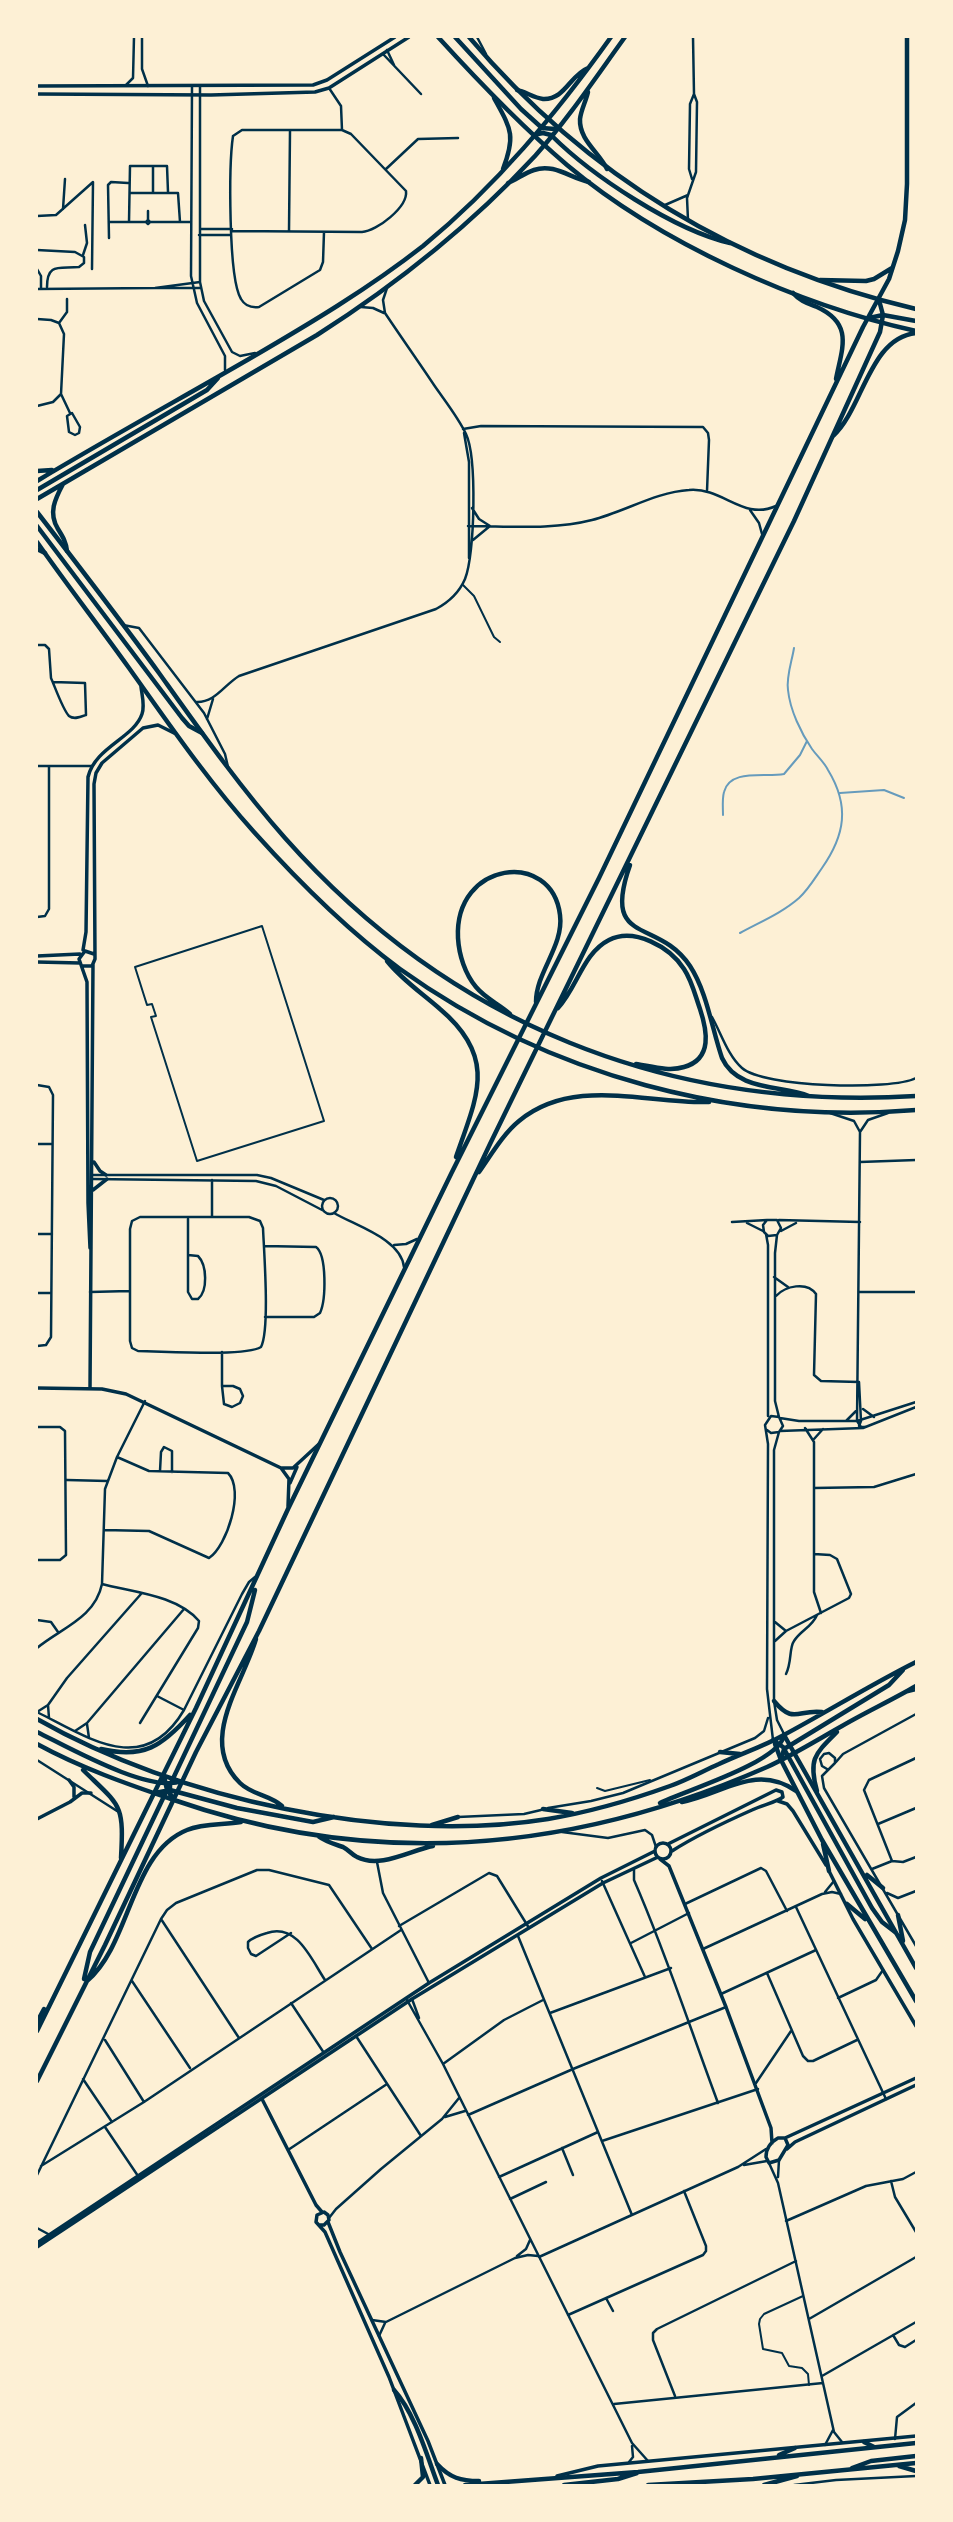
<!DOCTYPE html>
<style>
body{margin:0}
#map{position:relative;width:953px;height:2522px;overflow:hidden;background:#fdf0d5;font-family:"IBM Plex Sans",sans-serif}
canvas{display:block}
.frame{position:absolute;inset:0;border:38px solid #fdf0d5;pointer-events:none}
</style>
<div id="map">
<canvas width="953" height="2522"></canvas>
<div class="frame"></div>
</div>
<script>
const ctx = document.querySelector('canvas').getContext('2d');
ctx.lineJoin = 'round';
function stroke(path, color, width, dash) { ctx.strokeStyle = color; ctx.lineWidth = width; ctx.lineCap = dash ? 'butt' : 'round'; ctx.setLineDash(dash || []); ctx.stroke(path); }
const stream = new Path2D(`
 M840,793L884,790L904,798
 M723,815C723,808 722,799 724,792C730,768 766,778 784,774L800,755L807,741
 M740,933C760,922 782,913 799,898C808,890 815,878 822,868C845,835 850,806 828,770C824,762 817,756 812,749C801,733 790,710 788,690C786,677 792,661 794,648`);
const service = new Path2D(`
 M463,585L474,596L494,637L500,642
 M597,1788L605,1791L650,1780
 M803,2296L764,2314L760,2319L759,2324L763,2349L782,2353L789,2366L802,2368L808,2374L809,2385`);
const pedestrian = new Path2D(`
 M262,926L324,1121L197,1161L151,1017L156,1016L152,1004L147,1005L135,967Z`);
const minor = new Path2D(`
 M142,37V69L148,86
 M477,37L486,54
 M387,50L394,65
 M383,54L421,94
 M126,85L133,78L134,37
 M192,87L191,276L197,303L225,356V370
 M200,87V282L204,301L232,352L240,356L255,353
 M329,88L341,106L342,130
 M153,166V192
 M386,169L418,139L458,138
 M692,179L689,169L690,104L694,94
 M130,193H178L180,222
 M665,205L688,195
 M63,209L65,179
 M37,216L56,215L93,182L92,269
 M148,220L150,222L148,224L146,222Z
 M148,220V211
 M688,220L687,198L696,172L697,102L694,94L693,37
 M109,222H146
 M129,222L130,166H167L168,192
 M150,222H191
 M200,229H232
 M232,231L362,232C377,231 408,207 406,191L351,134L342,130H242L233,136C229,163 228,278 241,299C245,306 251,308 259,307L320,270L323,262L324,232
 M289,231L290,131
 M199,235H231
 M109,238L108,185L111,182L128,183
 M37,250L75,252L84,257V263L79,267C60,269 47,262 47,287
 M83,255L87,243L85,225
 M37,269L41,276V289
 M155,288H200
 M37,289L155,288L200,282
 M361,307L373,308L384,313
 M37,319L51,320L59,323L64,334L61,394L53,402L37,406
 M59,323L67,312V299
 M61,394L70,413
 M72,413L80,427L79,433L75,435L69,432L67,416Z
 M463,429L481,426L703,427L708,433L709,440L707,491
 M464,433L469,462V558
 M472,508L479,519L490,526L473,540
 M750,510L759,523L762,534
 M468,526C509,526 553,530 592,520C624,512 656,492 689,490C723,487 743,521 776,506
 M123,625L139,628L204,713L225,754L228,767
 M37,645H45L49,649L51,678C55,687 63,710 69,716C74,720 81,717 86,715L85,683L53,682
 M196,702C215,703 224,685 239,676L436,609C449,602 459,593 465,579C475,555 477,457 466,434C458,417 445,401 434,385C418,361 401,337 385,313L383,300L387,288
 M207,719L213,699
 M37,766H92
 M37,917L45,916L49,909V766
 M712,1017C721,1033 728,1056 742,1068C763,1087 891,1091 916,1078
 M37,1085L49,1087L53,1095L51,1337L46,1345L37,1346
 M830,1113L854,1121L860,1132
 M37,1144H52
 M860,1162L916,1160
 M92,1175H257L271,1178L324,1200
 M93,1179L256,1181L276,1186L324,1211
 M212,1180V1217
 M322 1206a8 8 0 1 1 16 0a8 8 0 1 1-16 0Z
 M334,1213C356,1226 401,1239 404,1267
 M140,1217H249L260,1221L263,1228C264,1252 270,1330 261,1347C245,1357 162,1351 138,1351L132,1348L130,1341V1229L132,1221Z
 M188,1219V1292L192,1299H198C208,1291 207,1265 198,1256L188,1255
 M779,1220L860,1222
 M732,1222L767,1220
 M747,1223L763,1231
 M781,1231L796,1223
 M37,1234H52
 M766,1234L768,1245V1416
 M777,1235L768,1236L764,1232L763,1225L767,1220H777L781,1228L777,1235L775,1253V1401L779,1417
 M394,1245L406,1244L417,1239
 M264,1246L316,1247C327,1255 326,1300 320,1313L314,1317H265
 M774,1277L788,1287
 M90,1292L129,1291
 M860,1292H916
 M37,1293H51
 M776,1296C785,1286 807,1281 816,1294L814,1375L821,1381L859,1382
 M222,1352V1386
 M222,1386H233L240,1389L243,1396L240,1403L232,1407L224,1404Z
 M863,1409L874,1417
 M780,1418L799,1421H857L916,1402
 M846,1421L856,1411
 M859,1426L861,1421L859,1382
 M37,1427H60L65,1431L66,1555L60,1560H37
 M865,1427H861L857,1421L860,1132L868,1120L888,1113
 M805,1428L814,1442V1592L821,1613
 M767,1430L771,1433L779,1432L783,1426L779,1417L771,1416L765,1425L768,1444L767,1689L773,1740
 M780,1431L863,1428L916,1407
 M779,1432L774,1450V1701L777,1720L784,1734
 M814,1439L823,1429
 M160,1471L161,1452L164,1447L172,1451V1472
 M67,1480L107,1481
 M814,1488L874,1487L916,1474
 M104,1530L149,1531L209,1558C227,1546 245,1490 228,1473L149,1471L117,1457
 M102,1584C132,1592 177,1595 199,1621L198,1628L140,1723
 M37,1620L51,1622L58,1632
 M775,1622L786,1631
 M775,1641L786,1631L849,1598L851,1594L837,1559L830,1555L814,1554
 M37,1648C61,1628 95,1618 102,1584L105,1489L117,1457L145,1401
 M786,1674C792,1662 789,1648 794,1641C801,1630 812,1627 817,1615
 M908,1692L916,1690
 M157,1696L184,1710
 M48,1705L49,1718
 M37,1712C89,1738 144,1778 184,1710L242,1594L249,1582L255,1577
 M37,1712L48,1705L67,1678L141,1594
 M87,1724L89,1738
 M75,1731L87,1723L184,1609
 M37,1760L117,1811
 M836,1762L843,1754L916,1714
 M827,1769L822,1766L820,1759L824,1754L829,1753L835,1758V1763L822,1776L824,1788L916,1946
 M548,1808L591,1801L623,1793L755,1738L764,1731L768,1718
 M458,1817L524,1814L541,1810
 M878,1824L916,1808
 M562,1832L608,1838L645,1830L652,1835L656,1847
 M892,1861L864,1790L869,1780L916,1758
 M377,1862L383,1893L429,1983
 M872,1869L892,1861L903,1862L916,1857
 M634,1870V1880C666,1953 690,2028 718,2103
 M602,1881L645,1977
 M825,1892L834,1881
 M887,1893L898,1898L916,1891
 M685,1904L761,1868L766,1871L787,1911
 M796,1907L886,2099
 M161,1919L239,2038
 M399,1926L489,1873L497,1876L529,1928
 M291,1933L256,1956L251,1954L248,1948V1942C253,1937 260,1935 267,1933C297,1923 311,1959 325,1980
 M518,1936L632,2215
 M631,1943L689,1913
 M703,1949L822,1894L832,1892L841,1894
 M767,1973L803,2056L808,2061H813L857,2040
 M132,1981L190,2068
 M721,1994L816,1950
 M838,1998L876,1980L883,1970
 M412,1999L419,2018
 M407,2000L443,2064L632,2443L648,2461
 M291,2003L324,2053
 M550,2013L671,1968
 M356,2036L421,2136
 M105,2040L144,2102
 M443,2064L504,2020L543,2000
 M83,2079L112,2122
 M756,2083L791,2031
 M468,2115L573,2069L726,2007
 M445,2117L465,2111
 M105,2127L138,2176
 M602,2141L758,2089
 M562,2148L573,2175
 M288,2150L387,2084
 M769,2163L778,2183L834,2432L842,2442
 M744,2165L767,2161
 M41,2166L144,2102L401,1930
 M37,2175L161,1919L167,1910L176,1903L257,1870H269L329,1885L372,1949
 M499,2177L598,2132
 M778,2177L779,2160
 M891,2181L895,2197L916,2232
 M510,2199L546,2182
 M329,2218L336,2209L381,2169L442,2119L459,2098
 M786,2221L866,2186L903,2179L916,2172
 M37,2228L50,2235
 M517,2256L526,2249L530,2240
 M539,2257L738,2167L766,2149
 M606,2298L613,2311
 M568,2315L703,2255L706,2251V2246L684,2191
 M809,2319L916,2257
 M372,2320L386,2322L515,2258L528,2255L538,2256
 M893,2335L899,2345L905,2347L916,2340
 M379,2336L385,2323
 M822,2376L916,2322
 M675,2396L653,2340V2333L657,2329L796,2261
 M614,2404L823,2383
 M895,2439L897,2417L916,2403
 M825,2445L833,2430
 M629,2462L633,2457L632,2446
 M794,2485L836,2480L916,2476`);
const tertiary = new Path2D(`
 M37,86L313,85L327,80L395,37
 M37,94L211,95L315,92L329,88L409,37
 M83,950L86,932L88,777C95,747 134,738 142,714C145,706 142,695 141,687
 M37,956L80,954
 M37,962L80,963
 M83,966H92L95,959L94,784L96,773L102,763L143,728L158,725L174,733
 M94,1162L100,1171L106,1175
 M93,1190L107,1179
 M90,1248L88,1203L87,982L79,959L85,951L94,954
 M37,1388L102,1389L126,1394L281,1468L289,1479L288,1506
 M90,1388L93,964
 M281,1468H293L319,1444
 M290,1483L297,1467
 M69,1780L74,1787V1797
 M778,1801L787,1804L793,1811L826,1865
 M37,1819L70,1802L82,1793H91
 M655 1851a8 8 0 1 1 16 0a8 8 0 1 1-16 0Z
 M668,1844L776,1790L782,1792L783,1797C775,1803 762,1805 752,1810C725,1822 697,1835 672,1851
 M660,1859L669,1866L726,2007L771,2128L772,2143
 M829,1871L853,1919L916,2026
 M262,2099L316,2205L322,2212
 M778,2138H785L788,2145L779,2160L769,2163L766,2157C766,2149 771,2142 778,2138Z
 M785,2138L916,2078
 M787,2149L795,2142L916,2085
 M328,2222L340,2252L428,2441L445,2485
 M320,2225H324L329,2220L328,2215L324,2212L317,2215L316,2222L325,2232L389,2377L430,2485
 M37,2243L429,1983L601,1878L655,1851
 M37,2247L412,1999L603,1883L658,1857
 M557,2476L598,2466L916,2436`);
const secondary = new Path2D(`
 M438,37C479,82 520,125 567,165C660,243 798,305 916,331
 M469,37C587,176 738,267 916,309
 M784,1735L916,1968
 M775,1744L781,1760L822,1840L916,2001
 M823,1844L829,1871
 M867,1875L883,1888
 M847,1904L865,1919
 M898,1915L903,1941`);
const primary = new Path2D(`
 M820,280L866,281L874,279L892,268
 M793,293C800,301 807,303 817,307C854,324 842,348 836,379
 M869,318L883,315L916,321
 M833,436C863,409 869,338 916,333
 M37,512C78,565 119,618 159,673C199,729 239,786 285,838C451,1025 668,1111 916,1096
 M37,542C67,585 99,626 129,668C169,724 208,781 254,832C298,881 347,930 400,969C549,1076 734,1125 916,1110
 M630,865C601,947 658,917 690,966C707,992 712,1029 722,1058C737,1091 780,1085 809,1096
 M387,961C402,980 422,993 440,1009C498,1058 477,1096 456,1157
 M558,1008C577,988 583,953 609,940C634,927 670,947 684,969C692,981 695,995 700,1009C707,1030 713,1059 684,1067C669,1072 650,1066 636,1064
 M510,1014C499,1004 486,999 476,987C465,974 459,955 458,938C454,861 552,849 560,915C564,946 536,972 536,1002
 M479,1172C491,1155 503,1134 519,1121C573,1076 647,1104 709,1102
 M256,1639C243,1684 197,1741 240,1783C252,1795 270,1795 282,1806
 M774,1701C794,1725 798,1709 822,1712
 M37,1719C177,1799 387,1845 548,1819C590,1812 631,1800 670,1786C687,1780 703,1771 719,1764C740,1754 762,1747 782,1736C827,1712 870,1685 916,1662
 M37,1732C68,1747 150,1794 182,1781
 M773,1740L783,1747L872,1908L882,1922L895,1932
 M37,1744C81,1768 127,1784 174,1800C375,1870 574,1852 767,1767C793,1755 817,1740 842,1726C866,1712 892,1700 916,1686
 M101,1749C144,1759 162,1746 190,1715
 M720,1752L740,1754
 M781,1760L784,1749L889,1685L903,1670
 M83,1770C121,1807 124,1803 121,1858
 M817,1791C808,1759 815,1754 837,1732
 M155,1793L170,1790L237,1808L313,1822L334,1817
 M174,1799L170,1794V1785L247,1622L255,1590
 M682,1802C723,1794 756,1763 796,1791
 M660,1803C687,1790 777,1763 784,1736
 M543,1809L572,1813
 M432,1825L458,1817
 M318,1836C326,1842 334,1844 343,1847C349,1850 352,1855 357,1857C380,1869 411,1850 433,1846
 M84,1979L90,1952L167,1790L164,1776
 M87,1981C131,1944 130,1853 187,1830C203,1823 224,1825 241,1822
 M37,2022L44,2009
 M37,2031L196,1708L288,1509L451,1174L599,878L863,327L889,279L898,251L905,220L907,184V37
 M37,2081L105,1945L196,1752L259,1631L490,1144L794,521L880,332L883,315L879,300
 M394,2390C415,2413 427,2456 438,2485
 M864,2442L874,2447
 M779,2455L795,2448
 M437,2464C450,2478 461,2481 479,2481
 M899,2466L916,2471
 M852,2468L871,2461L916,2456
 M415,2485L423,2477L421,2458
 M465,2485L638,2472L916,2443
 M564,2485L618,2479L637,2473
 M648,2485L753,2479L916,2463
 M764,2485L797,2476`);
const trunk = new Path2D(`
 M455,37L521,109L542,128L555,129
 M517,90C526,92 534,98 543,99C565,100 570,75 588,68
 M588,92C586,101 581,110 580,119C579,140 599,152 607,169
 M494,98C511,129 516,135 503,169
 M538,134L543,133L551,135C592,176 674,230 730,243
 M508,183C517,179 525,173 534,170C554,163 570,178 589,182
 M37,471L52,470
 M37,481C107,439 178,400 249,359C309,324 368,289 423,246C496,186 556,114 611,37
 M63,484C55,499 48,513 58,529C63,537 66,542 67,551
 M37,490L207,390L218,378
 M37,499L317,335C397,284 470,226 535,156C568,119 596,77 625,37
 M37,526L182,718L189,726L202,733
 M37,549L45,553`);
stroke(stream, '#669bbc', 2);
stroke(service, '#003049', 2);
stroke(pedestrian, '#003049', 2);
stroke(minor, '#003049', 2.5);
stroke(tertiary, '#003049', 3.5);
stroke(secondary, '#003049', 4.5);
stroke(primary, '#003049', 4.5);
stroke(trunk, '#003049', 4.5);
</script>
